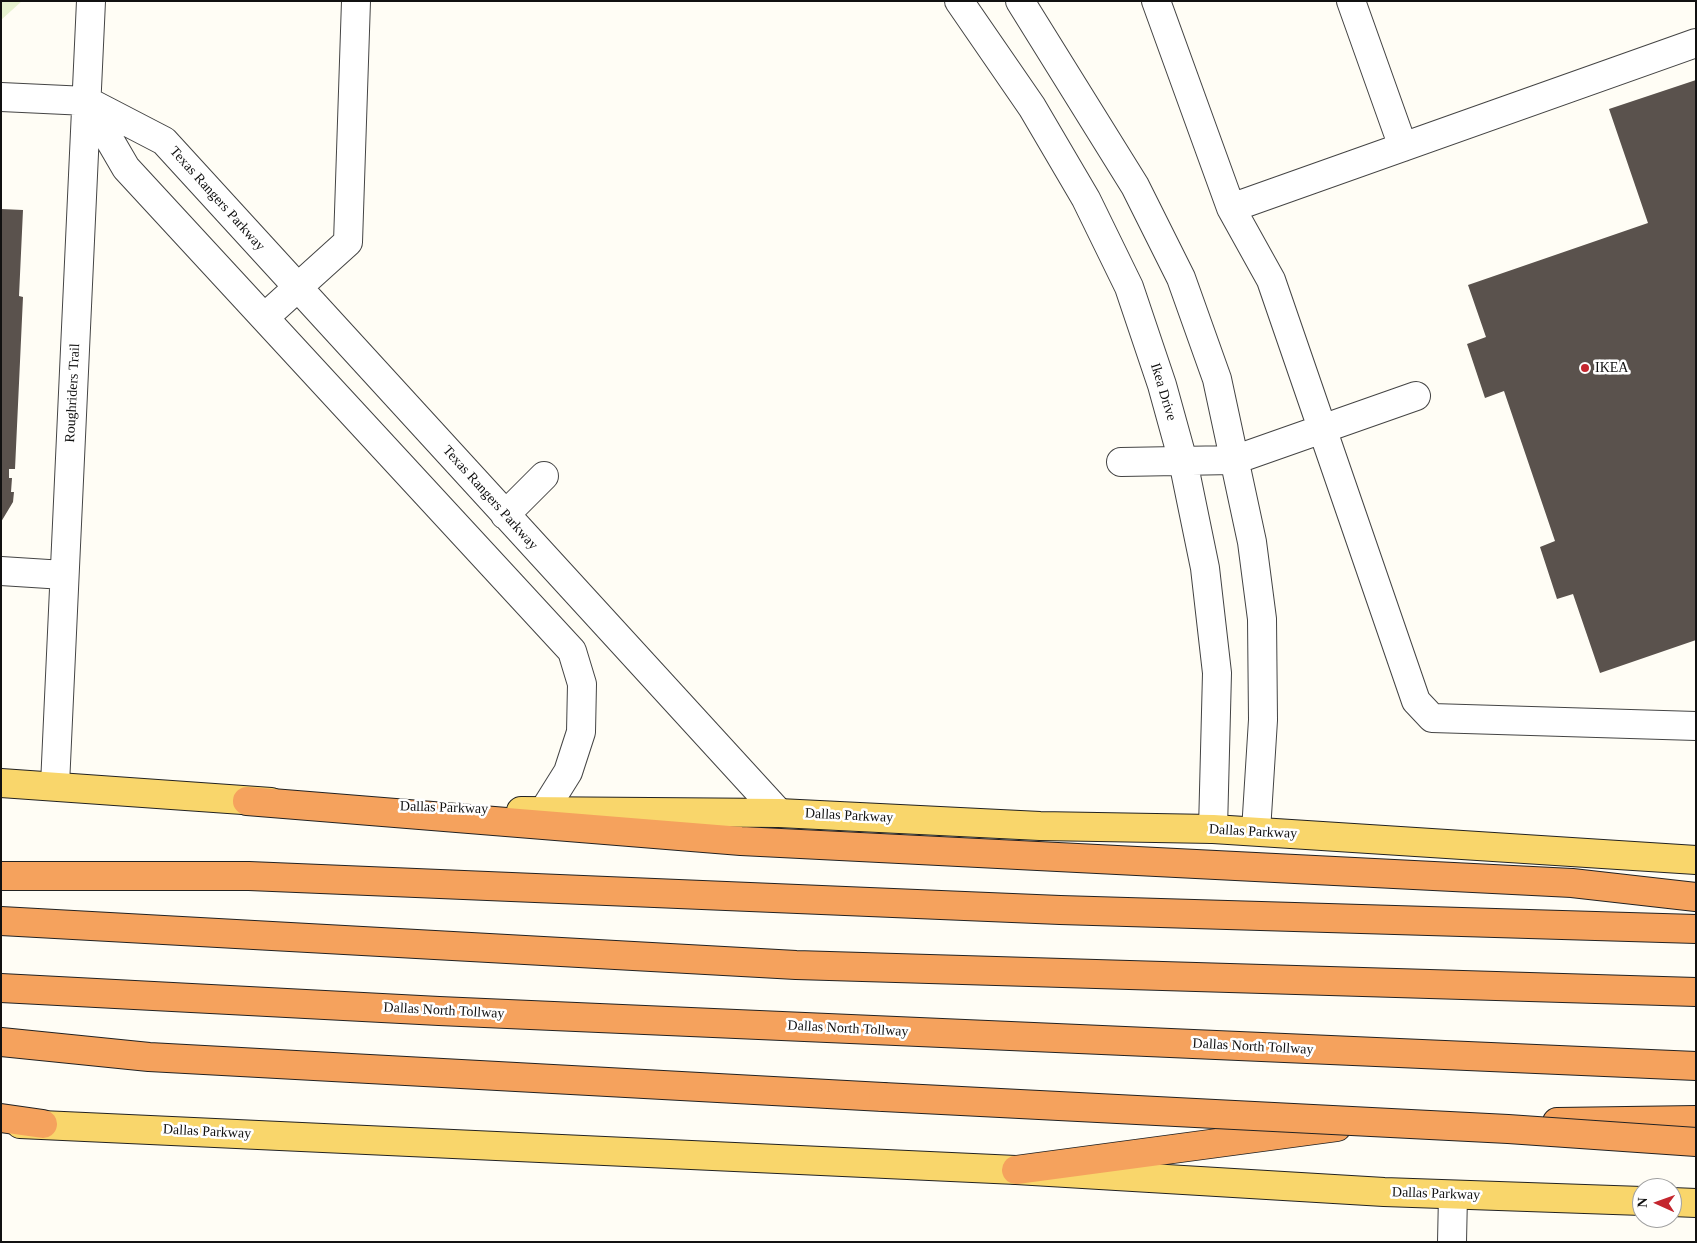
<!DOCTYPE html>
<style>
body{margin:0}
#map{position:relative;width:1697px;height:1243px;overflow:hidden;background:#fffdf5;font-family:"Times New Roman",serif}
canvas{display:block}
.frame{position:absolute;inset:0;border:2px solid #111;pointer-events:none}
.north{position:absolute;left:1632px;top:1178px;width:50px;height:50px;box-sizing:border-box;background:#fff;border:1px solid #a0a0a0;border-radius:50%;rotate:272deg;font-size:14px;font-weight:700;line-height:20px;text-align:center;color:#111}
.north::after{content:'';display:block;margin:auto;width:18px;height:22px;background:#c4262e;clip-path:polygon(50% 0,100% 100%,50% 72%,0 100%)}
</style>
<div id="map">
<canvas width="1697" height="1243"></canvas>
<div class="frame"></div>
<div class="north">N</div>
</div>
<script>
const ctx = document.querySelector('canvas').getContext('2d');
ctx.lineJoin = 'round';
function fill(path, color) { ctx.fillStyle = color; ctx.fill(path, 'evenodd'); }
function stroke(path, color, width, dash) { ctx.strokeStyle = color; ctx.lineWidth = width; ctx.lineCap = dash ? 'butt' : 'round'; ctx.setLineDash(dash || []); ctx.stroke(path); }
function label(font, color, halo, rows, align = 'center') {
  ctx.font = font + ' "Times New Roman",serif'; ctx.lineWidth = 5; ctx.setLineDash([]); ctx.textBaseline = 'middle'; ctx.strokeStyle = halo; ctx.fillStyle = color; for (const [text, x, y, turn = 0] of rows) {
    ctx.save(); ctx.translate(x, y); ctx.rotate((+turn || 0) * Math.PI / 180); ctx.textAlign = isNaN(turn) ? turn : align; if (halo) ctx.strokeText(text, 0, 0); ctx.fillText(text, 0, 0); ctx.restore();
  }
}
const pitch = new Path2D(`
 M1,1H22L1,20Z`);
const building = new Path2D(`
 M1696,80V640L1600,673L1573,594L1557,599L1540,547L1555,541L1504,391L1485,398L1467,344L1486,337L1468,285L1648,223L1609,109Z
 M1,209L23,210L19,296L23,297L15,469H9V478H12L11,492H14L13,502L1,522Z`);
const minor = new Path2D(`
 M959,1L1032,107L1086,199L1129,287L1162,385L1183,461L1205,568L1217,673L1213,829
 M1020,1L1135,186L1181,278L1217,379L1252,542L1262,619L1263,720L1256,831
 M1156,1L1231,208L1271,280L1416,701L1432,718L1696,726
 M1351,1L1403,147
 M1,97L87,101L164,141L779,813
 M87,101L126,168L572,651L582,684L581,732L568,772L543,812
 M1231,208L1696,43
 M265,317L348,242L356,1
 M1121,462L1234,460L1416,396
 M505,515L544,476
 M1,571L64,575
 M55,785L91,1
 M1452,1242L1453,1195`);
const major = new Path2D(`
 M1,783L271,802
 M521,811L779,813L1040,826L1213,829L1696,860
 M20,1124L1016,1170L1384,1192L1642,1201
 M1672,1202L1696,1203`);
const highway = new Path2D(`
 M247,801L741,841L1572,883L1696,897
 M1,876H249L1060,910L1696,929
 M1,921L796,965L1696,992
 M1,988L439,1011L1696,1066
 M1,1042L149,1057L883,1097
 M1,1118L43,1124
 M1557,1122L1696,1120
 M1016,1170L1337,1127`);
const highwayBridge = new Path2D(`
 M883,1097L1508,1129L1696,1142`);
const markers = [
 [1585,368,5,"#c4262e"]
];
const streetNames = [
 ["Texas Rangers Parkway",217,199,48],
 ["Ikea Drive",1163,392,73],
 ["Roughriders Trail",73,393,-87],
 ["Texas Rangers Parkway",490,498,48],
 ["Dallas Parkway",444,808,2],
 ["Dallas Parkway",849,816,3],
 ["Dallas Parkway",1253,832,3],
 ["Dallas North Tollway",444,1011,3],
 ["Dallas North Tollway",848,1029,3],
 ["Dallas North Tollway",1253,1047,3],
 ["Dallas Parkway",207,1132,3],
 ["Dallas Parkway",1436,1194,2]
];
const poiNames = [
 ["IKEA",1595,368]
];
fill(pitch, '#e6f2cf');
fill(building, '#5a524d');
stroke(minor, '#444', 30);
stroke(major, '#222', 30);
stroke(highway, '#222', 30);
stroke(minor, '#fff', 28);
stroke(major, '#f9d66b', 28);
stroke(highway, '#f5a25d', 28);
stroke(highwayBridge, '#222', 30, []);
stroke(highwayBridge, '#f5a25d', 28);
for (const [x, y, r, color] of markers) { const dot = new Path2D(); dot.arc(x, y, r, 0, 2 * Math.PI); ctx.fillStyle = color; ctx.fill(dot); stroke(dot, '#fff', 2); }
label('14px', '#111', '#fff', streetNames);
label('14px', '#111', '#fff', poiNames, 'left');
</script>
